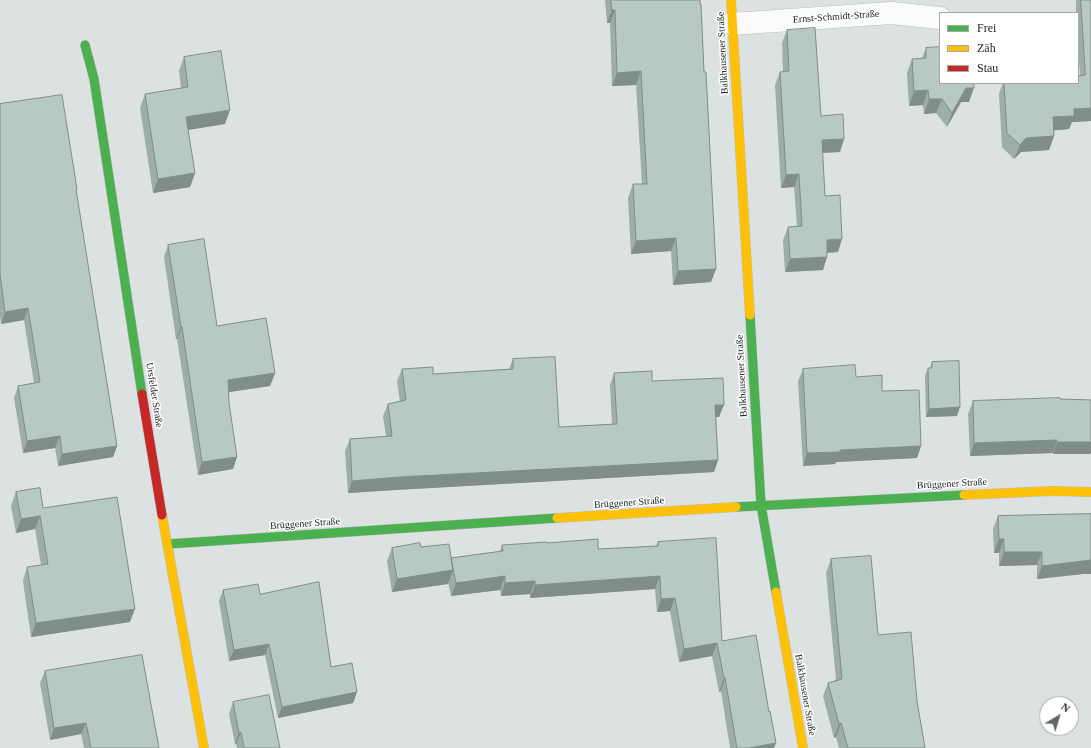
<!DOCTYPE html>
<meta charset="utf-8">
<style>
body{margin:0}
#map{position:relative;width:1091px;height:748px;overflow:hidden;background:#dbe2e1;font-family:Georgia,serif}
canvas{display:block}
.legend{position:absolute;left:939px;top:12px;width:140px;height:72px;box-sizing:border-box;background:#fff;border:1px solid #a6a8a8;margin:0;padding:5px 7px;list-style:none;font-size:12px;color:#202525}
.legend li{display:flex;align-items:center;gap:8px;height:20px}
.legend b{width:20px;border:1px solid #a6a8a8}
.north{position:absolute;left:1039px;top:696px;width:40px;height:40px;box-sizing:border-box;background:#fff;border:1px solid #a6a8a8;border-radius:50%;rotate:38deg;font-size:11px;font-weight:700;line-height:16px;text-align:center;color:#202525}
.north::after{content:'';display:block;margin:auto;width:14px;height:18px;background:#616767;clip-path:polygon(50% 0,100% 100%,50% 72%,0 100%)}
</style>
<div id="map">
<canvas width="1091" height="748"></canvas>
<ul class="legend">
<li><b style="height:5px;background:#4caf50"></b>Frei</li>
<li><b style="height:5px;background:#ffc107"></b>Zäh</li>
<li><b style="height:5px;background:#c62828"></b>Stau</li>
</ul>
<div class="north">N</div>
</div>
<script>
const ctx = document.querySelector('canvas').getContext('2d');
ctx.lineJoin = 'round';
function stroke(path, color, width, dash) { ctx.strokeStyle = color; ctx.lineWidth = width; ctx.lineCap = dash ? 'butt' : 'round'; ctx.setLineDash(dash || []); ctx.stroke(path); }
function fill(path, color) { ctx.fillStyle = color; ctx.fill(path, 'evenodd'); }
function label(font, color, halo, rows, align = 'center') {
  ctx.font = font + ' Georgia,serif'; ctx.lineWidth = 3; ctx.setLineDash([]); ctx.textBaseline = 'middle'; ctx.strokeStyle = halo; ctx.fillStyle = color; for (const [text, x, y, turn = 0] of rows) {
    ctx.save(); ctx.translate(x, y); ctx.rotate((+turn || 0) * Math.PI / 180); ctx.textAlign = isNaN(turn) ? turn : align; if (halo) ctx.strokeText(text, 0, 0); ctx.fillText(text, 0, 0); ctx.restore();
  }
}
const street = new Path2D(`
 M732,24L891,13L940,18`);
const fast = new Path2D(`
 M85,45L94,79L142,394
 M750,315L761,505L776,592
 M736,507L964,495
 M168,544L557,518`);
const slow = new Path2D(`
 M731,0L750,315
 M964,495L1051,491L1091,492
 M162,515L204,748
 M557,518L736,507
 M776,592L803,748`);
const jam = new Path2D(`
 M142,394L162,515`);
const wall = new Path2D(`
 M605,0H700L716,269L711,282L673,285L671,251L631,254L628,198L633,184H642L636,85L612,86L610,23H607Z
 M1076,0H1091V121L1072,122L1069,129L1054,130V136L1049,150L1021,152L1014,159L1002,147L999,94L1003,83H1078L1080,76L1078,46V13H1076Z
 M787,30L821,116L840,152L822,153L825,196L838,252L827,253V257L823,270L785,272L783,240L788,227L797,226L794,187L781,188L775,85L780,72H783L782,43Z
 M926,48L969,102H961L947,127L936,113L924,114L923,105L909,106L907,73L912,59L922,58Z
 M184,57L225,124L188,130L195,173L190,187L153,193L140,108L145,94L181,88L179,71Z
 M0,104L77,189L76,191L117,446L113,457L58,466L55,448L23,453L14,398L18,386L34,383L24,320L1,324L0,316Z
 M168,245L217,326L275,373L270,386L229,392V403L237,457L233,469L198,475L177,339H176L164,257Z
 M513,359L559,427L612,424L610,385L614,373L652,381L719,417H716L718,460L714,472L395,490L348,493L345,451L350,439L386,436L383,416L388,404L400,402L397,381L402,369L433,374L509,369Z
 M932,362L957,416L926,417L925,376L928,368H930Z
 M803,369L856,377L882,391L921,446L917,458L836,462L835,464L803,466L798,381Z
 M1060,399L1091,400L1090,454H1053V453L970,456L968,414L973,401Z
 M16,492L43,508L130,622L31,637L23,581L27,567L41,565L35,529L16,533L11,506Z
 M1091,514V574H1083L1037,579V565L999,566V553H994L993,529L998,516Z
 M658,542L722,641L774,748H730L721,691L719,692L712,656L679,662L670,611L657,612L655,589L530,598V594L501,596L500,590L451,596L448,582V584L392,592L387,561L392,548L421,547L451,558L500,551L502,545L547,543L598,549L656,546Z
 M831,559L878,635L917,701L925,748H839L836,737L834,738L823,696L828,683L836,680L826,573Z
 M223,590L260,594L331,667L357,692L353,703L278,718L265,655L229,661L219,601Z
 M45,671L159,748H84L81,734L50,740L40,683Z
 M233,702L280,748H237L236,744H235L229,714Z`);
const shadedWall = new Path2D(`
 M612,10H615L610,23H607Z
 M641,71L636,85L612,86L617,73Z
 M966,88H974L969,102H961L947,127L952,113Z
 M928,90L923,105L909,106L914,91Z
 M929,99H942L936,113L924,114Z
 M1091,108V121L1072,122L1069,129L1048,131L1053,117L1074,109Z
 M230,110L225,124L181,131L186,117Z
 M1054,136L1049,150L1021,152L1014,159L1020,145L1026,138Z
 M844,139L840,152L817,153L822,140Z
 M195,173L190,187L153,193L158,179Z
 M799,174L794,187L781,188L786,175Z
 M676,238L671,251L631,254L636,241Z
 M842,239L838,252L822,253L827,240Z
 M827,257L823,270L785,272L790,259Z
 M716,269L711,282L673,285L678,271Z
 M28,308L24,320L1,324L5,312Z
 M181,327H182L177,339H176Z
 M275,373L270,386L223,393L228,380Z
 M715,405H724L719,417H710Z
 M960,407L957,416L926,417L929,409Z
 M60,436L55,448L23,453L27,441Z
 M1057,440L1053,453L970,456L974,443Z
 M1057,442H1091V453L1090,454H1053Z
 M117,446L113,457L58,466L62,454Z
 M921,446L917,458L836,462L835,464L803,466L807,453L840,450Z
 M237,457L233,469L198,475L202,462Z
 M718,460L714,472L395,490L348,493L352,481L400,477Z
 M40,516L35,529L16,533L21,519Z
 M999,539H1004L999,553H994Z
 M1004,552H1042L1037,565L999,566Z
 M1088,560H1091V574H1083L1037,579L1042,566Z
 M453,570L448,584L392,592L397,579Z
 M505,576L500,590L451,596L456,583Z
 M660,576L655,589L530,598L535,585Z
 M535,581L530,594L501,596L505,583Z
 M675,598L670,611L657,612L661,599Z
 M135,609L130,622L31,637L36,623Z
 M717,643L712,656L679,662L684,649Z
 M269,644L265,655L229,661L234,650Z
 M724,678H725L721,691L719,692Z
 M357,692L353,703L278,718L282,707Z
 M86,723L81,734L50,740L54,728Z
 M841,723L836,737L834,738L839,724Z
 M241,732L236,744H235L239,733Z
 M776,743L774,748H749Z`);
const building = new Path2D(`
 M611,0H700V4H701L704,72H706L716,269L678,271L676,238L636,241L633,184H647L641,71L617,73L615,10H612Z
 M1081,0H1091V108L1074,109V116L1053,117L1054,136L1026,138L1020,145L1007,133L1004,83H1078V76L1085,75Z
 M815,28L821,116L843,114L844,139L822,140L825,196L840,195L842,239L827,240V257L790,259L788,227L802,226L799,174L786,175L780,72L789,71L787,30Z
 M940,47V83H974V88H966L952,113L942,99H929L928,90L914,91L912,59L926,58V48Z
 M221,51L230,110L186,117L195,173L158,179L145,94L188,87L184,57Z
 M62,95L77,189H76L117,446L62,454L60,436L27,441L18,386L40,382L28,308L5,312L0,274V104Z
 M204,239L217,326L266,318L275,373L228,380L229,403L237,457L202,462L182,327H181L168,245Z
 M555,357L559,427L617,424L614,373L652,371V381L723,378L724,405H715L718,460L400,477L352,481L350,439L392,436L388,404L406,400L402,369L433,367V374L513,369V359Z
 M959,361L960,407L929,409L928,368H932V362Z
 M855,365L856,377L882,375V391L919,390L921,446L840,450V452L807,453L803,369Z
 M1060,398V399L1091,400V442H1057V440L974,443L973,401Z
 M40,488L43,508L117,497L135,609L36,623L27,567L48,564L40,516L21,519L16,492Z
 M1091,514V560L1042,566V552H1004V539H999L998,516Z
 M716,538L722,641L756,635L769,712L770,711L776,743L749,748H737L725,678H724L717,643L684,649L675,598L661,599L660,576L535,585V581L505,583V576L456,583L451,558L503,551L502,545L547,542V543L598,539V549L658,546V542Z
 M420,543L421,547L449,544L453,570L397,579L392,548Z
 M871,556L878,635L911,632L917,701L925,748H848L841,723L839,724L828,683L842,679L831,559Z
 M319,582L331,667L352,663L357,692L282,707L269,644L234,650L223,590L258,584L260,594Z
 M142,655L159,748H91L86,723L54,728L45,671Z
 M269,695L280,748H244L241,732L239,733L233,702Z`);
const streetNames = [
 ["Ernst-Schmidt-Straße",836,17,-4],
 ["Balkhausener Straße",723,53,-93],
 ["Balkhausener Straße",742,376,-93],
 ["Ursfelder Straße",154,395,81],
 ["Brüggener Straße",952,484,-3],
 ["Brüggener Straße",629,503,-4],
 ["Brüggener Straße",305,524,-4],
 ["Balkhausener Straße",805,695,80]
];
stroke(street, '#b9bebe', 23);
stroke(fast, '#b9bebe', 10);
stroke(slow, '#b9bebe', 10);
stroke(jam, '#b9bebe', 10);
stroke(street, '#fafbfa', 22);
stroke(fast, '#4caf50', 9);
stroke(slow, '#ffc107', 9);
stroke(jam, '#c62828', 9);
fill(wall, '#9dada7');
fill(shadedWall, '#808d88');
fill(building, '#b7c9c2');
stroke(building, '#808d88', 1);
label('10px', '#202525', '#fff', streetNames);
</script>
